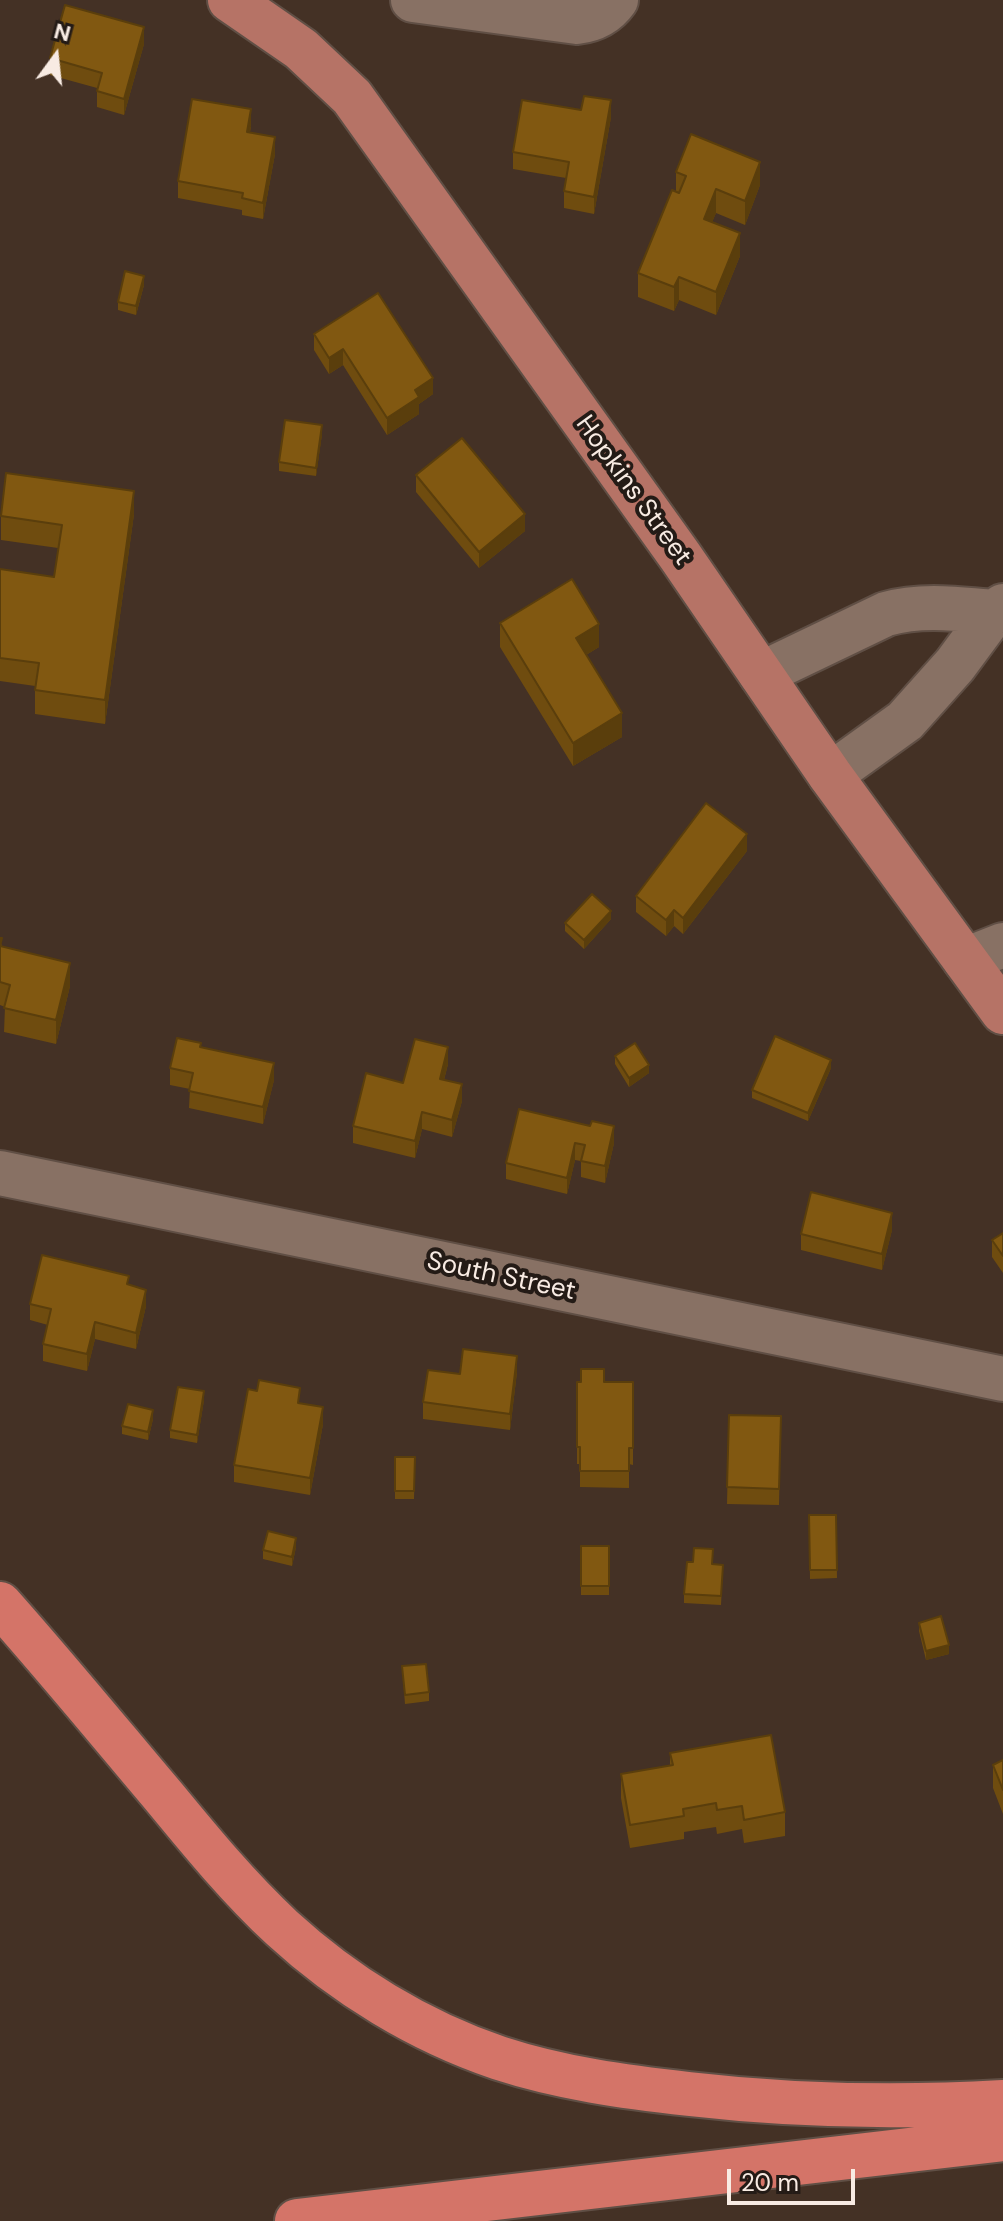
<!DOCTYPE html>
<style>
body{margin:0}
#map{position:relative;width:1003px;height:2221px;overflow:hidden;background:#443125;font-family:"DM Sans",sans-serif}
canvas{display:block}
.north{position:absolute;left:16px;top:16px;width:80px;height:80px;-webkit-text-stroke:6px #241b16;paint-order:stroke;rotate:15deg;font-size:22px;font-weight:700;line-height:32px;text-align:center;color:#f8ebe3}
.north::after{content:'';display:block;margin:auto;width:28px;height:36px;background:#f8ebe3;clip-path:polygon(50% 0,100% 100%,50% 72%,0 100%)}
.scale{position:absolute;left:727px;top:2169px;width:128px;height:36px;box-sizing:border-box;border:4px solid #f8ebe3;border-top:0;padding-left:10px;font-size:24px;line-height:28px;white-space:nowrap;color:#f8ebe3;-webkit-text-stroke:6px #241b16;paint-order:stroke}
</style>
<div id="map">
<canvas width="1003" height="2221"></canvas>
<div class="north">N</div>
<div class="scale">20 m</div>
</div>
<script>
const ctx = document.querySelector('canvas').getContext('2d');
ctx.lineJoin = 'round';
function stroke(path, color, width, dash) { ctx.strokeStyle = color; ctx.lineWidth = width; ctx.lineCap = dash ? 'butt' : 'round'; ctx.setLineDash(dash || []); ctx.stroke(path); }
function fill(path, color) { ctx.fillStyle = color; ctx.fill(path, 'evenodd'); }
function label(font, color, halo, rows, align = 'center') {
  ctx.font = font + ' "DM Sans",sans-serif'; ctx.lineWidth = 8; ctx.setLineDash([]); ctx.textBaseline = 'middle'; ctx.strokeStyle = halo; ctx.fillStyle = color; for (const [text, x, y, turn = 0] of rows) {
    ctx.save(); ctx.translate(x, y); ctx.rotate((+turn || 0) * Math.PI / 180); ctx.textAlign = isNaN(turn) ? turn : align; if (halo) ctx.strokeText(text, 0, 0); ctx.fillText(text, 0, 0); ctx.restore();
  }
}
const minor = new Path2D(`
 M413,0L577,22C594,20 606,14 616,0
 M761,674L886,614C922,604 958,609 994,612
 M830,775L905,721L955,665L994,612L1003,606
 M965,960L1003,945
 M0,1173L1003,1379`);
const major = new Path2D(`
 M230,0L301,49L352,97L680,556L830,775L1003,1012`);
const highway = new Path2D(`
 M0,1604C56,1667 110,1733 165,1798C202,1843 239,1888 282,1928C344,1985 419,2031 499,2058C560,2078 625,2087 689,2094C793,2106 898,2108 1003,2102
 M297,2221L1003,2139`);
const wall = new Path2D(`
 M144,44L124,115L97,107V88L50,75V58Z
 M611,117L594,214L564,208V191L566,178L513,169V152Z
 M251,126L250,132L275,154L263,219L242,215V210L178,198V181Z
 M676,172L760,185L745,225L716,213L712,222L740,256L716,315L679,300L674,311L638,297V273L676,192Z
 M144,285L136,315L118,310V302Z
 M314,334L433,394L419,404V414L387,435L343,365L329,374L314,350Z
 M322,434L316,476L279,471V462Z
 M416,475L525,531L479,568L416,492Z
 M134,514L105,724L35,714V686L0,681V569L54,577L58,548L1,540V516Z
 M500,623L599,647L586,655L622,737L573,766L500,647Z
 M747,851L683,934L674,926L666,936L636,912V896Z
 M611,919L584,949L565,931V923Z
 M0,938L2,947L70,986L56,1044L4,1032L5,1007L0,1005Z
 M201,1047L274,1080L263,1124L189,1108L190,1089L170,1085V1068Z
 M615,1056L649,1073L629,1087L615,1064Z
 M448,1064L444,1080L462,1101L452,1137L422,1129L415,1158L353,1143V1126L403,1083Z
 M831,1068L808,1121L752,1098V1090Z
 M519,1109L614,1143L605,1183L581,1177V1161L575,1160L567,1194L506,1179V1163Z
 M892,1230L882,1270L801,1250V1234Z
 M1003,1233V1273L992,1257V1240Z
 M129,1285L146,1306L136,1349L95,1339L87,1371L43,1361V1344L48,1325L30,1320V1304Z
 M517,1372L510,1430L423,1419V1402L460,1374Z
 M577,1382H633V1465L629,1464V1488L580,1487V1464H577Z
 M204,1400L197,1443L170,1438V1430Z
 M300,1403L323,1424L310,1495L234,1482V1465Z
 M729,1415L781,1416L779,1505L727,1504Z
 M153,1419L148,1440L122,1434V1426Z
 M395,1457H415L414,1499H395Z
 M809,1515H836L837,1578L810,1579Z
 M581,1546H609V1595H581Z
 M296,1547L292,1566L263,1559V1550Z
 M713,1564L723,1565L721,1605L684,1603V1594Z
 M919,1623L949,1654L926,1660L919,1631Z
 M402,1666L429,1692V1701L405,1704Z
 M670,1753L785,1812V1836L744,1843L742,1829L717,1834L716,1827L684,1832V1839L630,1848L621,1798V1774L670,1766Z
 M1003,1760V1814L993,1788V1765Z`);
const shadedWall = new Path2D(`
 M144,27V44L124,115V99Z
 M611,100V117L594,214V197Z
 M251,109V126L247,148V132Z
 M275,137V154L263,219V203Z
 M760,162V185L745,225V201Z
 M716,189V213L704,242V219Z
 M740,233V256L716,315V292Z
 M144,276V285L136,315V306Z
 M679,277V300L674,311V287Z
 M343,349V365L329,374V358Z
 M433,378V394L419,404V414L387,435V418L415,390Z
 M322,425V434L316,476V468Z
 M134,491V514L105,724V700Z
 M525,514V531L479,568V552Z
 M599,624V647L576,661V638Z
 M622,713V737L573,766V743Z
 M747,834V851L683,934V918Z
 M674,910V926L666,936V920Z
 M611,911V919L584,949V940Z
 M70,963V986L56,1044V1020Z
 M448,1047V1064L440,1095V1079Z
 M831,1060V1068L808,1121V1113Z
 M274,1063V1080L263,1124V1107Z
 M649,1065V1073L629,1087V1078Z
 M462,1084V1101L452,1137V1120Z
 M422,1112V1129L415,1158V1141Z
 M614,1126V1143L605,1183V1166Z
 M575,1143V1160L567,1194V1178Z
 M892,1213V1230L882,1270V1254Z
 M146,1290V1306L136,1349V1333Z
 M95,1322V1339L87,1371V1354Z
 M517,1356V1372L510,1430V1414Z
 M204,1391V1400L197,1443V1435Z
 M323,1407V1424L310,1495V1478Z
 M153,1410V1419L148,1440V1432Z
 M296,1538V1547L292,1566V1557Z
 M949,1645V1654L926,1660V1651Z`);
const building = new Path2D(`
 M65,5L144,27L124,99L97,91L102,73L50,58Z
 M584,96L611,100L594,197L564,191L569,162L513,152L522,100L581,110Z
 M192,99L251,109L247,132L275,137L263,203L242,198L243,193L178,181Z
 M691,134L760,162L745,201L716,189L704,219L740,233L716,292L679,277L674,287L638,273L672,190L679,193L686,176L676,172Z
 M125,271L144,276L136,306L118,302Z
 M378,293L433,378L415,390L419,397L387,418L343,349L329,358L314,334Z
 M285,420L322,425L316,468L279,462Z
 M462,438L525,514L479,552L416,475Z
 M6,473L134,491L105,700L35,690L39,663L0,658V569L54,577L62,525L1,516Z
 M572,579L599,624L576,638L622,713L573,743L500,623Z
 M706,803L747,834L683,918L674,910L666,920L636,896Z
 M592,894L611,911L584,940L565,923Z
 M0,938H2L0,946L70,963L56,1020L4,1008L10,985L0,982Z
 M775,1036L831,1060L808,1113L752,1090Z
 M177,1038L201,1043L200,1047L274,1063L263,1107L189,1091L193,1073L170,1068Z
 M415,1039L448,1047L440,1079L462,1084L452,1120L422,1112L415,1141L353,1126L366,1073L403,1083Z
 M635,1043L649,1065L629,1078L615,1056Z
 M519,1109L590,1126L592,1121L614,1126L605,1166L581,1161L585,1145L575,1143L567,1178L506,1163Z
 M811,1192L892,1213L882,1254L801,1234Z
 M1003,1233V1256L992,1240Z
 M42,1255L129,1276L127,1284L146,1290L136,1333L95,1322L87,1354L43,1344L51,1309L30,1304Z
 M463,1349L517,1356L510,1414L423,1402L428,1370L460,1374Z
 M581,1369H604V1382H633V1448H629V1471H580V1447H577V1382H581Z
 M259,1380L300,1388L298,1403L323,1407L310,1478L234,1465L248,1389L257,1391Z
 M178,1387L204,1391L197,1435L170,1430Z
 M128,1404L153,1410L148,1432L122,1426Z
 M729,1415L781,1416L779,1489L727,1487Z
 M395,1457H415L414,1491H395Z
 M809,1515H836L837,1570H810Z
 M268,1531L296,1538L292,1557L263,1550Z
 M581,1546H609V1586H581Z
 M694,1548L713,1549L712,1564L723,1565L721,1596L684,1594L687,1562H693Z
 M941,1616L949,1645L926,1651L919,1623Z
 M426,1664L429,1692L405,1695L402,1666Z
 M771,1735L785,1812L744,1820L742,1806L717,1810L716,1803L683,1809L684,1816L630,1825L621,1774L673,1765L670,1753Z
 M1003,1760V1790L993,1765Z`);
const streetNames = [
 ["Hopkins Street",633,491,54],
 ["South Street",501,1277,12]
];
stroke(minor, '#604f45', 48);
stroke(major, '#604f45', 48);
stroke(highway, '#604f45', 48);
stroke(minor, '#887164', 44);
stroke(major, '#b67366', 44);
stroke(highway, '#d47468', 44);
fill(wall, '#6f4c0f');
fill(shadedWall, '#5a3e0c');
fill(building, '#815811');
stroke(building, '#5a3e0c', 2);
label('26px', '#f8ebe3', '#241b16', streetNames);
</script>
